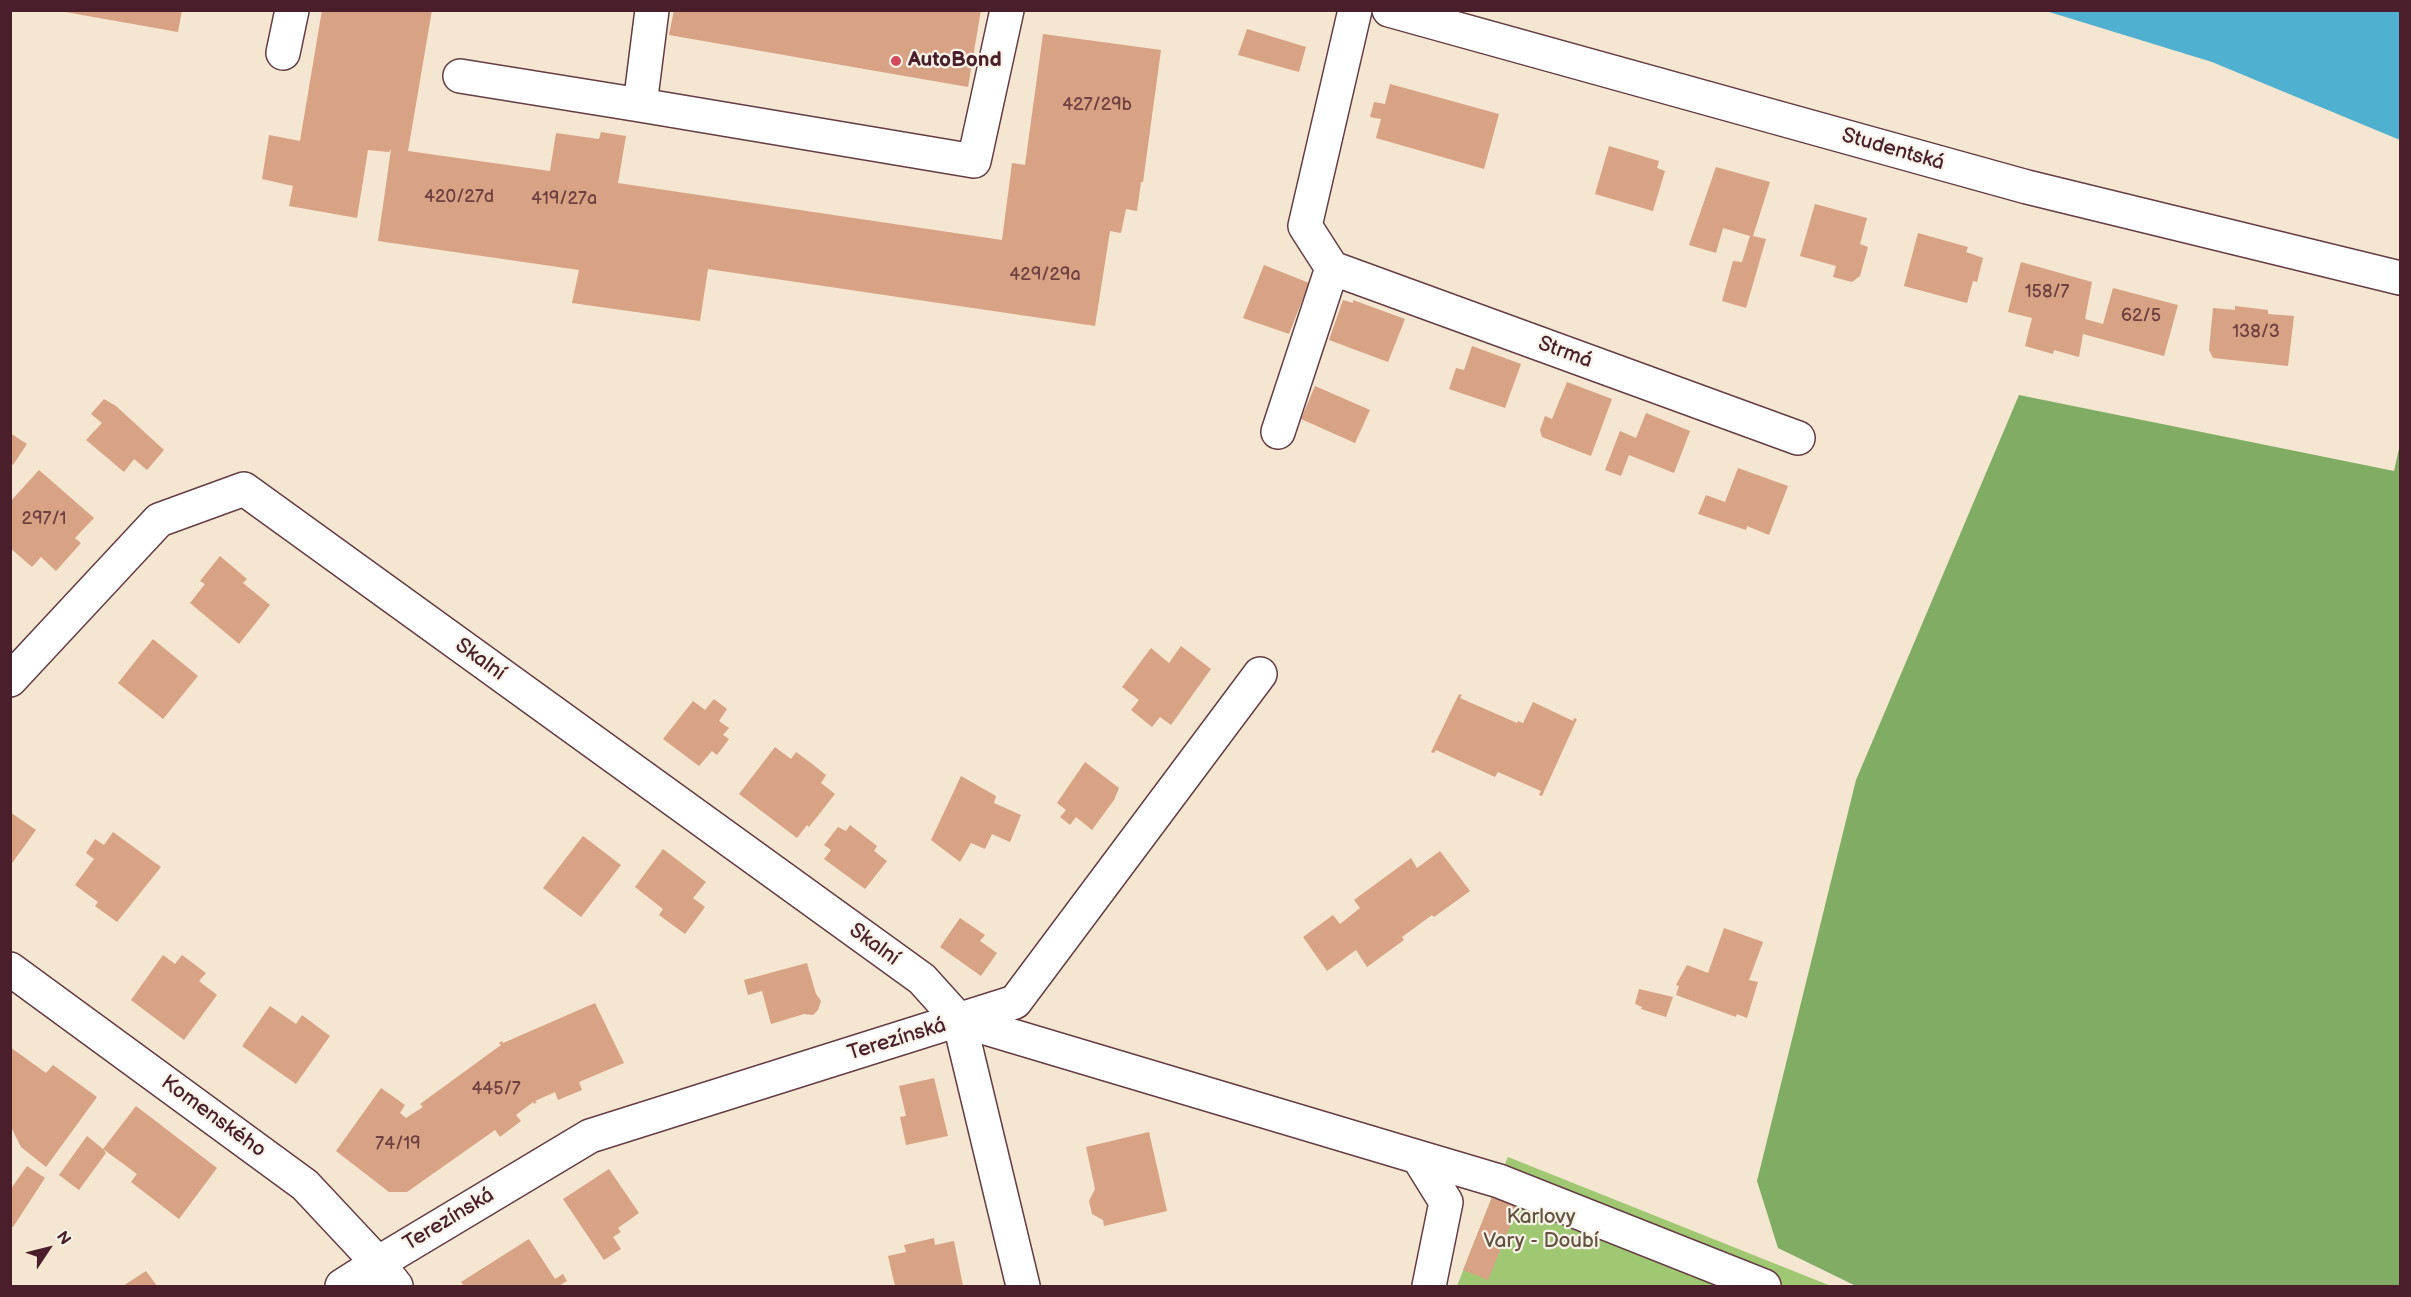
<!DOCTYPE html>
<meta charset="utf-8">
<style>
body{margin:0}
#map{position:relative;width:2411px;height:1297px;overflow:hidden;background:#f4e6d0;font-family:"Balsamiq Sans",sans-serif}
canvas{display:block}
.frame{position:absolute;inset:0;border:12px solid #4a1f2b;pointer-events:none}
.north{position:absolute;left:18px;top:1219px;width:60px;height:60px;-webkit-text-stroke:4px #f7f3e8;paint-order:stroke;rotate:55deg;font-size:16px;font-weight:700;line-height:24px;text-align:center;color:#4a1f2b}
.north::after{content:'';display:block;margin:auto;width:21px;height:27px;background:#4a1f2b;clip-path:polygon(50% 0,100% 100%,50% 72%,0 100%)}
</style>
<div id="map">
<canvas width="2411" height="1297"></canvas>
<div class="frame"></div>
<div class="north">N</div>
</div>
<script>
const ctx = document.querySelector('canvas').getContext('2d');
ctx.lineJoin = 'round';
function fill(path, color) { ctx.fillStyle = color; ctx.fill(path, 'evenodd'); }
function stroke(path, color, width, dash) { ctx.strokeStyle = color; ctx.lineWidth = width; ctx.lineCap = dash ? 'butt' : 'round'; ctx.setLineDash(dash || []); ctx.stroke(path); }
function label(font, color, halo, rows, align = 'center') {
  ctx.font = font + ' "Balsamiq Sans",sans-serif'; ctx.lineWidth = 4.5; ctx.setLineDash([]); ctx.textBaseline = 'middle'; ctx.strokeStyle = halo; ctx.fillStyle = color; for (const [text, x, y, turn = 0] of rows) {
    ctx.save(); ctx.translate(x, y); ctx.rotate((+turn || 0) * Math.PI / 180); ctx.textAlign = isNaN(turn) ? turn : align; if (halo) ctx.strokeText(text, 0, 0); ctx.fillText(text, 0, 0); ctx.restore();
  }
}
const green = new Path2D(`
 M1508,1157L1831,1286H1457Z`);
const forest = new Path2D(`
 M2019,395L2394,471L2400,444V1286H1856L1778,1248L1757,1181L1856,780Z`);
const water = new Path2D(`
 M2046,11H2400V140L2212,62Z`);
const building = new Path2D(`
 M54,10H182L178,32Z
 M322,10H432L408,151L550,171L556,133L599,139L601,132L626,136L618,183L1002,240L1012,163L1025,165L1043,34L1161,50L1143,182H1141L1137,211L1126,209L1121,233L1110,231L1095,326L708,269L700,321L572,303L579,270L378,241L391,149L389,152L368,150L357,218L289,206L293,186L262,179L269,135L300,141Z
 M674,10H981L968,87L669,35Z
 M1247,29L1306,47L1299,72L1238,55Z
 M1390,84L1499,114L1484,169L1376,138L1381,119L1370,117L1374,102L1385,104Z
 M1609,146L1659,161L1657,168L1665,171L1653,211L1595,194Z
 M1716,167L1770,182L1753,236L1766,239L1746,308L1722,301L1733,261L1742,262L1750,236L1723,228L1716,253L1689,245Z
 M1815,204L1867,218L1860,244L1868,247L1860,276L1852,282L1833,277L1836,266L1800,256Z
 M1918,233L1968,247L1966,252L1983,258L1977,282L1973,281L1967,303L1904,286Z
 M2021,262L2092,282L2085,319L2103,324L2113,288L2178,305L2164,356L2083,334L2079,357L2054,350L2053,354L2025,346L2032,318L2008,312Z
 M1264,265L1309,283L1289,334L1243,318Z
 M1343,300L1353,303V300L1405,319L1388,362L1329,340Z
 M2235,306L2268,310V314L2294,316L2288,366L2213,358L2209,350L2213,308L2235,310Z
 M1472,346L1521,364L1505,408L1449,389L1456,368L1464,370Z
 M1567,382L1612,399L1591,456L1542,437L1540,430L1545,416L1552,419Z
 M1315,386L1370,410L1355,443L1301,419Z
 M104,399L116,406L164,450L147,470L134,459L124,472L86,440L102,423L91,414Z
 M1646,413L1690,431L1674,473L1629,455L1621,476L1605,470L1620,431L1636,438Z
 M10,433L27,444L13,465L10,464Z
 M1738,468L1788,486L1769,535L1747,526L1746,530L1698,514L1706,495L1725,502Z
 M39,470L94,518L75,538L81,543L56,571L41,557L32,567L10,548V502Z
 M220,556L247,579L243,583L270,605L239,644L190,603L205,584L200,581Z
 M153,639L198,676L163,719L118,683Z
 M1181,646L1211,669L1171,725L1160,717L1152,727L1131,710L1139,700L1122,687L1151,648L1169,663Z
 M1459,694L1462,695L1460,698L1517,723L1518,721L1523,723L1533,702L1573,721L1574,718L1577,719L1542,796L1539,795L1541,791L1498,772L1495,777L1436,750L1434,753L1431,752Z
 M714,699L727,709L719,721L729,728L723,735L729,739L717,755L712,751L699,766L663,739L693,701L705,710Z
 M775,747L791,759L796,752L811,763L826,775L821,783L835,794L809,827L807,825L797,838L739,794Z
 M1085,762L1119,788L1114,800L1092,830L1076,817L1070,825L1060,817L1066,810L1057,803Z
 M961,776L996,796L994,803L1021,815L1010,842L992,834L985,849L971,843L960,862L931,840Z
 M10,812L36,830L10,866Z
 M850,825L877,846L874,851L887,861L865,889L824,859L831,850L824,845L838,827L846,831Z
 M113,832L161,867L117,922L95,906L98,902L75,885L94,859L86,853L95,839L104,845Z
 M583,836L621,865L581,917L543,888Z
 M663,849L706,882L693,898L705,907L685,934L659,915L663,909L635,887Z
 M1440,851L1470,891L1434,917L1432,915L1402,937L1404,940L1367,967L1356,950L1327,971L1303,937L1333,915L1340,924L1360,908L1354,900L1411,858L1417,868Z
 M960,918L985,935L980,941L997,953L981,976L940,947Z
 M1724,928L1763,942L1749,980L1758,982L1747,1018L1737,1014L1736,1017L1676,995L1679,986L1676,985L1687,965L1708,973Z
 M163,955L175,964L182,955L206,973L199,981L217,995L184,1040L131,1000Z
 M807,963L816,994L821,1001L818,1010L813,1015L804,1014L771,1024L762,991L748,995L744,980Z
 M1639,989L1673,997L1666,1017L1641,1009L1642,1007L1635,1004Z
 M595,1003L624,1063L579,1082L582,1090L558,1100L555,1092L535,1101L537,1102L534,1104L533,1102L516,1115L521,1121L500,1137L495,1130L407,1192H389L336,1151L381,1088L405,1105L400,1113L406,1118L423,1107L420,1104L501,1045L499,1043L502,1041L503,1043Z
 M270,1006L296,1024L302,1015L330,1036L296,1084L242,1046Z
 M10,1047L46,1073L53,1065L97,1097L46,1167L21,1147L10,1125Z
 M934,1078L948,1136L906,1145L900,1117L906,1116L899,1086Z
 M136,1106L217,1168L179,1219L131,1182L137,1174L103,1149L106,1153L79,1190L59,1175L87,1136L103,1149Z
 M1149,1132L1167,1211L1104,1226L1103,1220L1092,1214L1089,1201L1095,1189L1086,1147Z
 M27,1166L45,1178L13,1227L10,1226V1190Z
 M609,1169L639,1213L618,1228L621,1232L613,1237L621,1249L604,1260L563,1199Z
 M1492,1197L1518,1207L1488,1280L1463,1270Z
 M934,1238L935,1245L954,1241L963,1286H895L888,1256L906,1252L904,1245Z
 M529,1239L555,1279L563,1274L567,1281L559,1286H464L461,1282Z
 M146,1271L157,1286H123Z`);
const minor = new Path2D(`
 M652,10L640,105L974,161L1007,10
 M1355,10L1305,226L1332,268L1798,438
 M1389,10L2027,187L2400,278
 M283,53L292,10
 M460,76L640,105
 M1278,432L1332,268
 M10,680L159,520L244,489L922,979L959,1020L1023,1286
 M10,969L305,1185L378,1263L396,1286
 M959,1020L1418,1157L1446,1202L1429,1286
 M1418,1157L1499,1181L1764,1286
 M342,1286L378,1263L590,1136L1015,1002L1260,674`);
const markers = [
 [896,61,6,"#d1495b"]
];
const numberNames = [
 ["427/29b",1097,105],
 ["420/27d",459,197],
 ["419/27a",564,199],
 ["429/29a",1045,275],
 ["158/7",2047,292],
 ["62/5",2141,316],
 ["138/3",2256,332],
 ["297/1",44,519],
 ["445/7",496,1089],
 ["74/19",398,1144]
];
const poiNames = [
 ["AutoBond",908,61]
];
const streetNames = [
 ["Studentská",1893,150,16],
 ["Strmá",1565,353,20],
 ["Skalní",480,660,36],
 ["Skalní",874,945,36],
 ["Terezínská",897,1040,-17],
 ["Komenského",213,1117,36],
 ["Terezínská",449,1220,-31]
];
const parkNames = [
 ["Karlovy",1541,1218],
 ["Vary - Doubí",1541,1242]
];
fill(green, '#a0c772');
fill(forest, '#80ac64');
fill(water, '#50b0cf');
fill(building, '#d8a284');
stroke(minor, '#643d44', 36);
stroke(minor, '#fff', 33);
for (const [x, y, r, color] of markers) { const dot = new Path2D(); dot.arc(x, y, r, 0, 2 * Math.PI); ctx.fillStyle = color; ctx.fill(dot); stroke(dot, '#f7f3e8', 2); }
label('18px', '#6e4041', null, numberNames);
label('bold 21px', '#4a1f2b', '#f7f3e8', poiNames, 'left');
label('21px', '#4a1f2b', '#f7f3e8', streetNames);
label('21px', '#645140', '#f7f3e8', parkNames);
</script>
